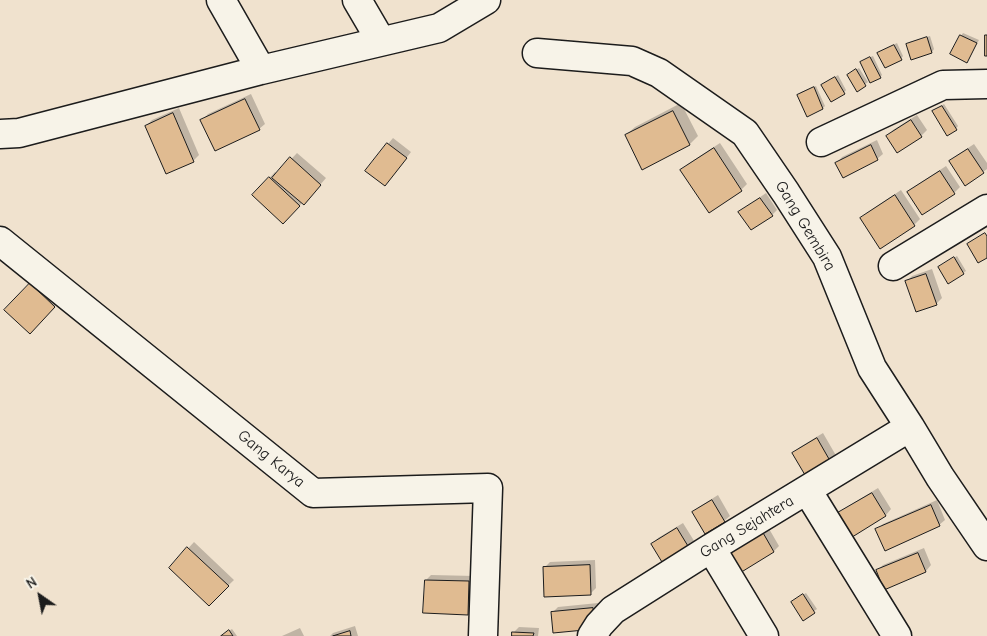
<!DOCTYPE html>
<style>
body{margin:0}
#map{position:relative;width:987px;height:636px;overflow:hidden;background:#f0e2ce;font-family:"Comic Neue",sans-serif}
canvas{display:block}
.north{position:absolute;left:15px;top:571px;width:50px;height:50px;-webkit-text-stroke:4px #f7f3e8;paint-order:stroke;rotate:327deg;font-size:14px;font-weight:700;line-height:20px;text-align:center;color:#1c1c1c}
.north::after{content:'';display:block;margin:auto;width:18px;height:22px;background:#1c1c1c;clip-path:polygon(50% 0,100% 100%,50% 72%,0 100%)}
</style>
<div id="map">
<canvas width="987" height="636"></canvas>
<div class="north">N</div>
</div>
<script>
const ctx = document.querySelector('canvas').getContext('2d');
ctx.lineJoin = 'round';
function fill(path, color) { ctx.fillStyle = color; ctx.fill(path, 'evenodd'); }
function stroke(path, color, width, dash) { ctx.strokeStyle = color; ctx.lineWidth = width; ctx.lineCap = dash ? 'butt' : 'round'; ctx.setLineDash(dash || []); ctx.stroke(path); }
function label(font, color, halo, rows, align = 'center') {
  ctx.font = font + ' "Comic Neue",sans-serif'; ctx.lineWidth = 4; ctx.setLineDash([]); ctx.textBaseline = 'middle'; ctx.strokeStyle = halo; ctx.fillStyle = color; for (const [text, x, y, turn = 0] of rows) {
    ctx.save(); ctx.translate(x, y); ctx.rotate((+turn || 0) * Math.PI / 180); ctx.textAlign = isNaN(turn) ? turn : align; if (halo) ctx.strokeText(text, 0, 0); ctx.fillText(text, 0, 0); ctx.restore();
  }
}
const shadow = new Path2D(`
 M963,33L979,40L969,59L961,36Z
 M930,36L934,49L932,52L912,58L908,44L910,42Z
 M897,43L903,56L901,59L879,53L881,51Z
 M873,56L882,75L880,77L864,60Z
 M859,68L868,82L858,90L851,73Z
 M838,75L846,90L844,93L823,85Z
 M816,86L825,106L823,108L799,95L801,92Z
 M251,94L265,124L259,129L202,120L208,114Z
 M681,103L698,136L690,144L626,135L635,127Z
 M944,104L958,126L956,129L936,109Z
 M179,108L199,155L193,161L146,126L152,120Z
 M917,115L927,130L921,136H888L893,130Z
 M393,138L411,152L390,179L388,144Z
 M877,140L883,154L877,159L837,163L842,157Z
 M720,143L747,184L741,190L709,211L682,170L688,164Z
 M974,144L987,163V169L983,172L951,161L956,156Z
 M297,153L326,178L309,198L303,202L283,223L253,195L275,172L277,174Z
 M946,166L960,187L954,193L909,192L914,187Z
 M901,190L920,219L914,225L880,247L862,218L867,213Z
 M766,193L777,210L772,215L740,212L746,207Z
 M957,256L966,271L963,273L939,267Z
 M932,269L942,298L936,304L907,281L912,276Z
 M37,279L60,301L30,332L6,310Z
 M823,433L838,459L809,478L794,453L800,447Z
 M878,488L891,509L886,515L849,537L836,516L842,510Z
 M718,495L730,516L724,521L693,512L699,507Z
 M937,500L945,520L939,525L877,530L883,524Z
 M683,523L696,544L690,550L652,544L658,538Z
 M768,527L779,546L774,551L735,574L724,555Z
 M194,542L234,580L209,604L171,567Z
 M924,548L931,565L926,571H877L883,565Z
 M595,560L596,588L590,594L544,568L550,562Z
 M431,575L475,576L473,608L468,613L426,580Z
 M806,593L817,609L803,619L795,600Z
 M598,603L600,622L552,613L558,607Z
 M355,626L358,636H330L333,633Z
 M519,627L539,628L538,636H513L514,632Z
 M300,628L304,636H282Z
 M232,629L237,636H221Z`);
const building = new Path2D(`
 M960,35L977,43L967,63L950,54Z
 M985,35H987V56H985Z
 M927,37L932,53L911,60L906,44Z
 M894,45L902,60L885,68L877,53Z
 M870,57L881,78L870,83L860,62Z
 M856,69L866,86L857,92L847,75Z
 M835,77L845,94L831,102L821,85Z
 M814,87L823,109L807,117L797,95Z
 M245,99L260,130L215,151L200,120Z
 M942,106L957,130L947,136L932,111Z
 M673,111L690,145L642,170L625,135Z
 M173,113L194,162L166,174L145,126Z
 M911,120L922,137L897,153L886,136Z
 M387,143L407,158L385,186L365,171Z
 M871,145L878,160L843,178L835,163Z
 M714,148L742,191L709,213L680,170Z
 M968,149L984,173L965,186L949,161Z
 M290,157L321,185L304,205L272,178Z
 M940,171L955,194L922,215L907,192Z
 M269,177L300,206L283,224L252,195Z
 M895,195L915,226L880,249L860,218Z
 M760,198L773,216L751,230L738,212Z
 M985,233L987,236V258L978,263L967,244Z
 M954,257L964,274L948,284L938,267Z
 M926,274L937,305L916,312L905,281Z
 M30,283L55,307L30,334L4,310Z
 M817,438L833,466L808,480L792,453Z
 M872,493L886,516L849,539L834,515Z
 M712,500L725,522L705,534L692,512Z
 M931,505L940,526L885,551L875,529Z
 M677,528L691,551L665,567L651,544Z
 M762,531L774,552L735,576L722,555Z
 M187,547L229,586L209,606L169,568Z
 M918,553L926,572L884,590L876,570Z
 M590,565L591,595L544,597L543,567Z
 M425,580L469,581L468,615L423,613Z
 M803,594L815,613L803,621L791,602Z
 M593,608L595,629L553,633L551,612Z
 M229,630L233,636H221Z
 M350,631L351,636H333Z
 M512,632L534,633L533,636H512Z`);
const minor = new Path2D(`
 M221,0L261,70
 M357,0L381,41
 M537,53L632,61L659,73L745,133L786,193L827,257L872,368L910,427L940,477L987,546
 M0,134L19,133L261,70L439,28L486,0
 M821,142L943,85L987,84
 M0,241L313,493L488,488L483,636
 M893,266L987,209
 M807,490L897,636
 M711,548L764,636
 M592,636L599,625L613,610L711,548L910,427`);
const streetNames = [
 ["Gang Gembira",805,226,59],
 ["Gang Karya",271,459,39],
 ["Gang Sejahtera",747,527,-31]
];
fill(shadow, '#0003');
fill(building, '#e0bb91');
stroke(building, '#1c1c1c', 1);
stroke(minor, '#1c1c1c', 31);
stroke(minor, '#f7f3e8', 28);
label('16px', '#1c1c1c', '#f7f3e8', streetNames);
</script>
